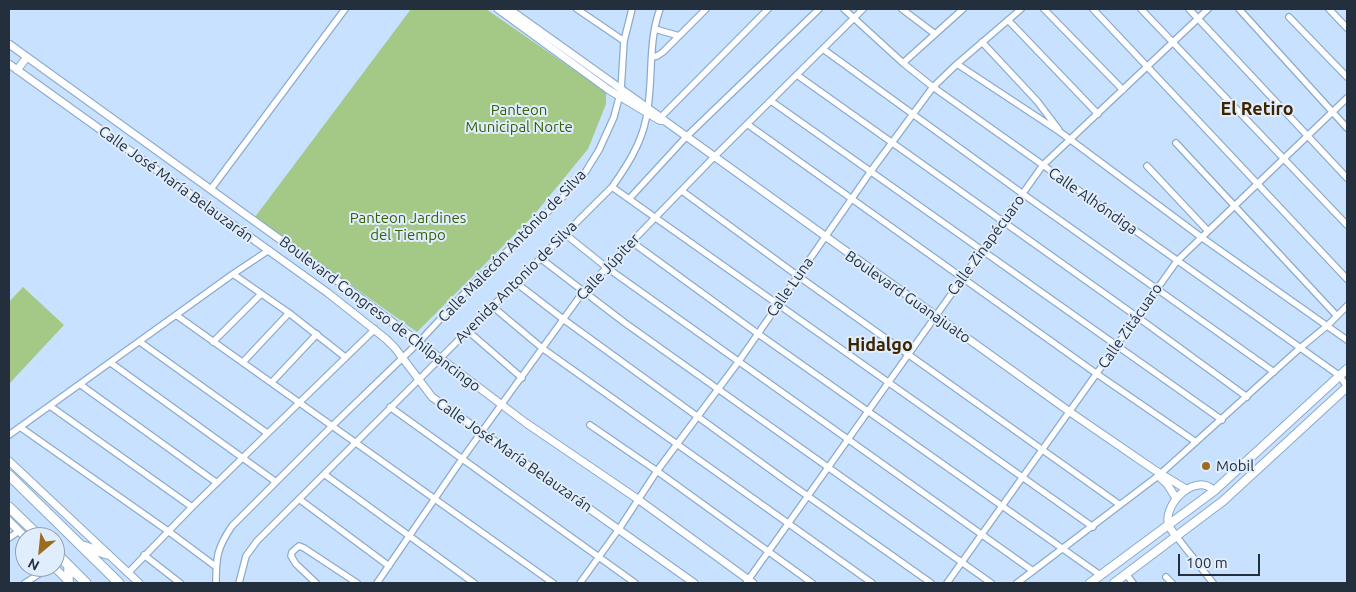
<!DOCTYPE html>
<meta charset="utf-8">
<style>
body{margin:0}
#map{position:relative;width:1356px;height:592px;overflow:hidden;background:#c7e1ff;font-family:Ubuntu,sans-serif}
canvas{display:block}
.frame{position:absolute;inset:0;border:10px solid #232f3d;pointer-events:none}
.north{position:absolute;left:15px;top:527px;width:50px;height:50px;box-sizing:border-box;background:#e0edfc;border:1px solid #94a1b0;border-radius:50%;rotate:208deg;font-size:14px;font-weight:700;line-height:20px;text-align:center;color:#232f3d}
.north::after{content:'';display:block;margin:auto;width:18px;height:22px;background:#9d6b20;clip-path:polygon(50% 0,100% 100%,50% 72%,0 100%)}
.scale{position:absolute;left:1178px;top:554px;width:82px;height:22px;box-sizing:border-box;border:2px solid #232f3d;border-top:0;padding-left:6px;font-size:15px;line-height:18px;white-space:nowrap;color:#232f3d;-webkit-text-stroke:4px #e0edfc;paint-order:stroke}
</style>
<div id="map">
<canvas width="1356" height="592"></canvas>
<div class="frame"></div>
<div class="north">N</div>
<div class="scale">100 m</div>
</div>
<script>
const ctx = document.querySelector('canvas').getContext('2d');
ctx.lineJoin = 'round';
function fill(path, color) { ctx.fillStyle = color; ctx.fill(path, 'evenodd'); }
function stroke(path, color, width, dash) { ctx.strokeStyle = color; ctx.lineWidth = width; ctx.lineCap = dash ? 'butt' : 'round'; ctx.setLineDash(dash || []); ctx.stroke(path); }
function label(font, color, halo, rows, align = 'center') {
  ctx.font = font + ' Ubuntu,sans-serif'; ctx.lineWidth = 4; ctx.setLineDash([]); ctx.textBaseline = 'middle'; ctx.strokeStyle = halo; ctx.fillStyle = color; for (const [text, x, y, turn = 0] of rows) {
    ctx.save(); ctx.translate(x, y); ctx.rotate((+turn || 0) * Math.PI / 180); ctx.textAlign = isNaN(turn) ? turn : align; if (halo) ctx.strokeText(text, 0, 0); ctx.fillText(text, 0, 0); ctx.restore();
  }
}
const green = new Path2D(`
 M411,9H486L606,92V104L588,149L533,216L417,332L255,217Z
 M23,287L64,325L9,384V302Z`);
const minor = new Path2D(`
 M577,9L624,41
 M844,9L903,63L933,87L1340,376L1347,387
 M902,9L935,34
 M1044,9L1123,90
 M1093,9L1347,279
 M1141,9L1347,225
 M1189,9L1347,178
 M1239,9L1347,128
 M1329,9L1347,28
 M1289,17L1347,77
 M1008,20L1098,114
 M655,29L679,36
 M982,42L1037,101L1059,130
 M823,49L1023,194L1274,372
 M652,57L657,56L663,52L706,9
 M903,63L963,9
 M957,64L1060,132L1201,237L1347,340
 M797,75L1136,316L1247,397
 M771,101L1222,420
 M659,119L768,9
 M747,124L1097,374L1196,442
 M1176,143L1337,316
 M1147,166L1208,231
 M612,187L1093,527
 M211,189L345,9
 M682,191L798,276L1120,505
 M629,199L686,137L819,9
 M565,234L606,267L1033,571
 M632,242L757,333L1100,575
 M540,258L625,323L991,583
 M233,274L289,313L345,357
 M515,282L563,319L785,480L931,583
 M492,306L542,348L872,583
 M176,315L553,583
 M468,331L522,378
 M140,342L267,433
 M213,342L261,294
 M243,362L289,313
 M111,363L276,482
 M272,382L317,334
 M81,385L217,483
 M50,406L192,507
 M390,407L635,583
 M590,425L657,471L812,583
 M20,427L168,531L215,566
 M9,435L233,274L269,250
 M324,474L474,583
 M299,499L389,566
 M1176,536L1213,583
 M9,538L19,531
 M144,555L180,583
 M128,573L192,507L375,329
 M1126,574L1133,583
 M1166,577L1172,583
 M25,583L50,567
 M216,583C216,557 217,548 232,526L332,426L419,342L470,287L567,193L586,171L599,150L614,117L621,90L624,41L632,9
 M239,583L246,556L257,541L612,187C627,166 641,144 646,119C654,83 647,44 660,9
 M316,583L296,564L291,556L292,552L299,546L304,548L357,583
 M377,583L462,459L583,292L714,157L863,9
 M580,583L619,529L657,471L739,361L871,171L933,87L957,64L1021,9
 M746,583L1043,165L1208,9
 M947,583L1177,261L1347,98
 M1017,583L1158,476L1300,348L1328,325L1347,306`);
const tertiary = new Path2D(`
 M498,9L609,90L659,120L665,121L1070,412L1153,469L1186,489
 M509,9L663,119
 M9,44L339,282L526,423L639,500L753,583
 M9,64L328,293L386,339L395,348L432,397L694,583
 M17,70L27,57
 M9,461L139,583
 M1158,476L1167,484L1176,498
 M9,521L25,537
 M1176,536C1173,532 1169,528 1168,523C1165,501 1197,472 1214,491
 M54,567L70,583`);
const secondary = new Path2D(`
 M1090,583L1214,491L1347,369
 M1114,583L1223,501L1347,387`);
const primary = new Path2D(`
 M9,475L119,583
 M9,507L40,537
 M83,546L107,554
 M55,552L86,583
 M68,581L69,567`);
const markers = [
 [1206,466,5,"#9d6b20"]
];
const parkNames = [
 ["Panteon",519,110],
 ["Municipal Norte",519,127],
 ["Panteon Jardines",408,218],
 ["del Tiempo",408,235]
];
const streetNames = [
 ["Calle José María Belauzarán",176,184,36],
 ["Calle Alhóndiga",1093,201,35],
 ["Calle Zinapécuaro",986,245,-54],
 ["Calle Malecón Antônio de Silva",512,246,-46],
 ["Calle Júpiter",608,267,-47],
 ["Avenida Antonio de Silva",516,282,-45],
 ["Calle Luna",790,287,-55],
 ["Boulevard Guanajuato",908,297,35],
 ["Boulevard Congreso de Chilpancingo",380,314,37],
 ["Calle Zitácuaro",1130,326,-55],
 ["Calle José María Belauzarán",514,455,35]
];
const poiNames = [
 ["Mobil",1216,466]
];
const quarterNames = [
 ["El Retiro",1257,109],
 ["Hidalgo",880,345]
];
fill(green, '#a4c987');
stroke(minor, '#8caacd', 8);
stroke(tertiary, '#8caacd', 9);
stroke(secondary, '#8caacd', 10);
stroke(primary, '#8caacd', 11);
stroke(minor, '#fff', 5.5);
stroke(tertiary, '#fff', 7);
stroke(secondary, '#fff', 8);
stroke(primary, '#fff', 9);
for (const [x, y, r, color] of markers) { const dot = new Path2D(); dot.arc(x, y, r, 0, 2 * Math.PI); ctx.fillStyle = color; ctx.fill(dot); stroke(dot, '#e0edfc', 2); }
label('15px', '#385f08', '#e0edfc', parkNames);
label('15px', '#232f3d', '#e0edfc', streetNames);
label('15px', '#232f3d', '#e0edfc', poiNames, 'left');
label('bold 18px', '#3c2401', '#e0edfc', quarterNames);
</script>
